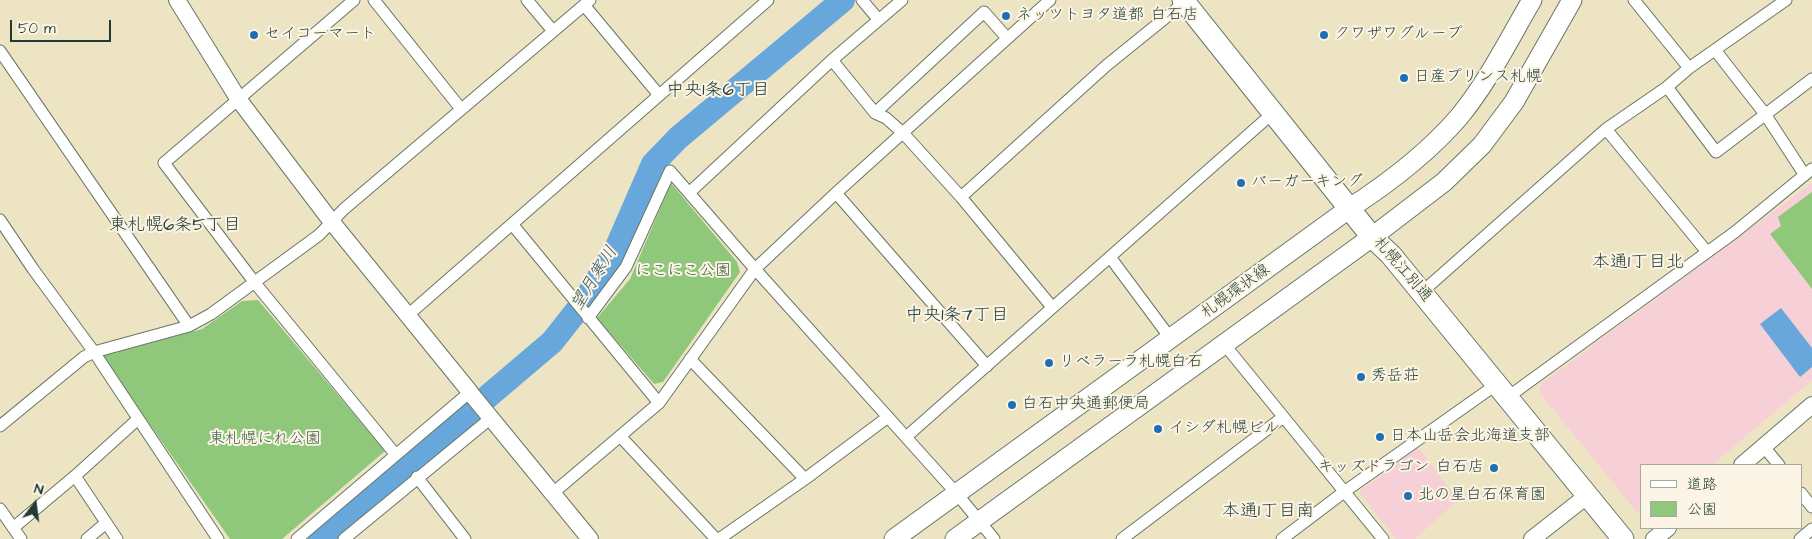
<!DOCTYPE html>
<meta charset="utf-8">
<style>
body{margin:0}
#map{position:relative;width:1812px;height:539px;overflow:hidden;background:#ede4c4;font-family:"Architects Daughter","Klee One",sans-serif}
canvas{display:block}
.legend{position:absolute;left:1640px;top:464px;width:162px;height:65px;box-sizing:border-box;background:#fcf5e5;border:1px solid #a4ab9e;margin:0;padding:6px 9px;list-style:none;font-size:15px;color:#1f3d34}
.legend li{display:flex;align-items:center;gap:10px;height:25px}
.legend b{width:25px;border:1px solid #a4ab9e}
.north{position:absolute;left:10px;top:479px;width:50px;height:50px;-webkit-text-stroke:4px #fcf5e5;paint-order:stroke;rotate:15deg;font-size:14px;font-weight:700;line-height:20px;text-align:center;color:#1f3d34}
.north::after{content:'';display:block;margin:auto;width:18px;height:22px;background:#1f3d34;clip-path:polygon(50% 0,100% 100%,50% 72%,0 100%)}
.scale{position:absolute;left:10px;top:20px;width:101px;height:22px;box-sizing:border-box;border:2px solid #1f3d34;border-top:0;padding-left:6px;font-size:15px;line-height:18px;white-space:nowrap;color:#1f3d34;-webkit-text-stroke:4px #fcf5e5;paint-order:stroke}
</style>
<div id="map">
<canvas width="1812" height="539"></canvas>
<ul class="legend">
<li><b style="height:6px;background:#fff"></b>道路</li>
<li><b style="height:14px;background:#8fc77b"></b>公園</li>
</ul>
<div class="north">N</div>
<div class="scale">50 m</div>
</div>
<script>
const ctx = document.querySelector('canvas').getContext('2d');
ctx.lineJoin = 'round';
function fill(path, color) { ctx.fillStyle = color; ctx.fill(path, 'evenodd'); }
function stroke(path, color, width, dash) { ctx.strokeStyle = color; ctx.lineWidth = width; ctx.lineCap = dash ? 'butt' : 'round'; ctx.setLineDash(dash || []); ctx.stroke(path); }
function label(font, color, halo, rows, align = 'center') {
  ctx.font = font + ' "Architects Daughter","Klee One",sans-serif'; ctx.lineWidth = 4; ctx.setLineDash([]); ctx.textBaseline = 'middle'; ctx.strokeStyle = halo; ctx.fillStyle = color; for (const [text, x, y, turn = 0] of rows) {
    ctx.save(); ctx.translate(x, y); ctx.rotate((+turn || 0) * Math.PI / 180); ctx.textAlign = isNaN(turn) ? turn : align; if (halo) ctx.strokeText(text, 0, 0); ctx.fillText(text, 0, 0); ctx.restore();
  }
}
const built = new Path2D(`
 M1812,183V380L1712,465H1641V511H1636L1539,392L1541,384Z
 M1418,447L1458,500L1415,539H1396L1359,492Z`);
const green = new Path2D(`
 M671,183L737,262L740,272L663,382L654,384L597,318L630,279Z
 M1812,192V289L1770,234L1781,226L1778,217Z
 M258,300L385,451L282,539H230L102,356L202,329L242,301Z`);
const water = new Path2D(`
 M1781,308L1812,348V367L1800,377L1760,324Z`);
const river = new Path2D(`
 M320,539L552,342L586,299L616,249L653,164L678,138L843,0`);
const street = new Path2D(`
 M354,0L164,163L255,283L396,455
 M374,0L461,109
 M527,0L553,31
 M862,0L878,19
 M1634,0L1689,68
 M584,5L659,95
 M1715,50L1765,114L1804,174
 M0,51L189,326
 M832,60L875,113L886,118L903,133L961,197L1052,307
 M1667,87L1716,152L1812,79
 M875,113L984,12L1007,38
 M1606,129L1707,252
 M690,192L832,60L902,0
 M836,193L987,366
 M961,197L1107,65L1185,2
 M0,220L33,269L94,352L218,539
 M512,224L659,403
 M1110,257L1171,339
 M1422,292L1606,129L1667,87L1689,68L1786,0
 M408,315L768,0
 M588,318L626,267L670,171L755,269L957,494L994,539
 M1224,344L1383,539
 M690,359L805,479
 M1508,397L1735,232L1812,169
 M0,426L84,357L94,352L189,326L211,314L319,235L344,209L590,0
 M620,436L716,539
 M906,437L1274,112
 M1764,447L1779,465
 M75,476L117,539
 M417,477L465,539
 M553,493L659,403L755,269L836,193L1050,0
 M1801,493L1812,507
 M0,509L21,539
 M13,528L75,476L138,419
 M87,539L106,523
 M297,539L470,392L472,395
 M344,539L491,418
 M719,539L805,479L888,417
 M1122,539L1282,418
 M1282,539L1344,492L1497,384
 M1800,539L1812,529`);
const secondary = new Path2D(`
 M177,0L239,100L331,221L470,392
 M472,395L590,539
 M1742,465L1812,405
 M1532,539L1588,495
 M1654,539L1668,528`);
const primary = new Path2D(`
 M894,539L1350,208C1390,182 1428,153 1459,117C1488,82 1509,39 1532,0
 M955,539L1372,237L1444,182L1482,145L1514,102L1572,0`);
const highway = new Path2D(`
 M1183,0L1372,237L1391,255L1623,539`);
const markers = [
 [1006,16,5,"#1f6fb2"],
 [254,35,5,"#1f6fb2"],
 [1324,35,5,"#1f6fb2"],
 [1404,78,5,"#1f6fb2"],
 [1241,183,5,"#1f6fb2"],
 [1049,363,5,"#1f6fb2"],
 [1361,377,5,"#1f6fb2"],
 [1012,405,5,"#1f6fb2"],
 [1158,429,5,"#1f6fb2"],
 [1380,437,5,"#1f6fb2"],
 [1494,468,5,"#1f6fb2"],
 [1408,496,5,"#1f6fb2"]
];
const poiNames = [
 ["ネッツトヨタ道都 白石店",1016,16],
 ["セイコーマート",264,35],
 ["クワザワグループ",1334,35],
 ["日産プリンス札幌",1414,78],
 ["バーガーキング",1251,183],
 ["リベラーラ札幌白石",1059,363],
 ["秀岳荘",1371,377],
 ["白石中央通郵便局",1022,405],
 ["イシダ札幌ビル",1168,429],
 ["日本山岳会北海道支部",1390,437],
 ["キッズドラゴン 白石店",1484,468,"right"],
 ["北の星白石保育園",1418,496]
];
const streetNames = [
 ["札幌江別通",1402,270,49],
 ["札幌環状線",1236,292,-36]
];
const parkNames = [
 ["にこにこ公園",683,272],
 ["東札幌にれ公園",265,440]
];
const neighbourhoodNames = [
 ["中央1条6丁目",718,91],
 ["東札幌6条5丁目",175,226],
 ["本通1丁目北",1638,263],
 ["中央1条7丁目",957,316],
 ["本通1丁目南",1268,512]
];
const waterNames = [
 ["望月寒川",595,279,-58]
];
fill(built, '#f6cfd7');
fill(green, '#8fc77b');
fill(water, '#68a7db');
stroke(river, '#68a7db', 24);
stroke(street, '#677766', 13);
stroke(secondary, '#677766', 18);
stroke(primary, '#677766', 21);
stroke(highway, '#677766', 23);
stroke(street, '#fff', 11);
stroke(secondary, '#fff', 16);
stroke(primary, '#fff', 19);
stroke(highway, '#fff', 21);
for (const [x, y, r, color] of markers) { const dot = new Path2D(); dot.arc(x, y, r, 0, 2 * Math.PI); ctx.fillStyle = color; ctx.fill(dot); stroke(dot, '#fcf5e5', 2); }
label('16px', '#1f3d34', '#fcf5e5', poiNames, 'left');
label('16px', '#1f3d34', '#fcf5e5', streetNames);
label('16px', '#3b6046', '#fcf5e5', parkNames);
label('18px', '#1f3d34', '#fcf5e5', neighbourhoodNames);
label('italic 18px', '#355d66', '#fcf5e5', waterNames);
</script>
